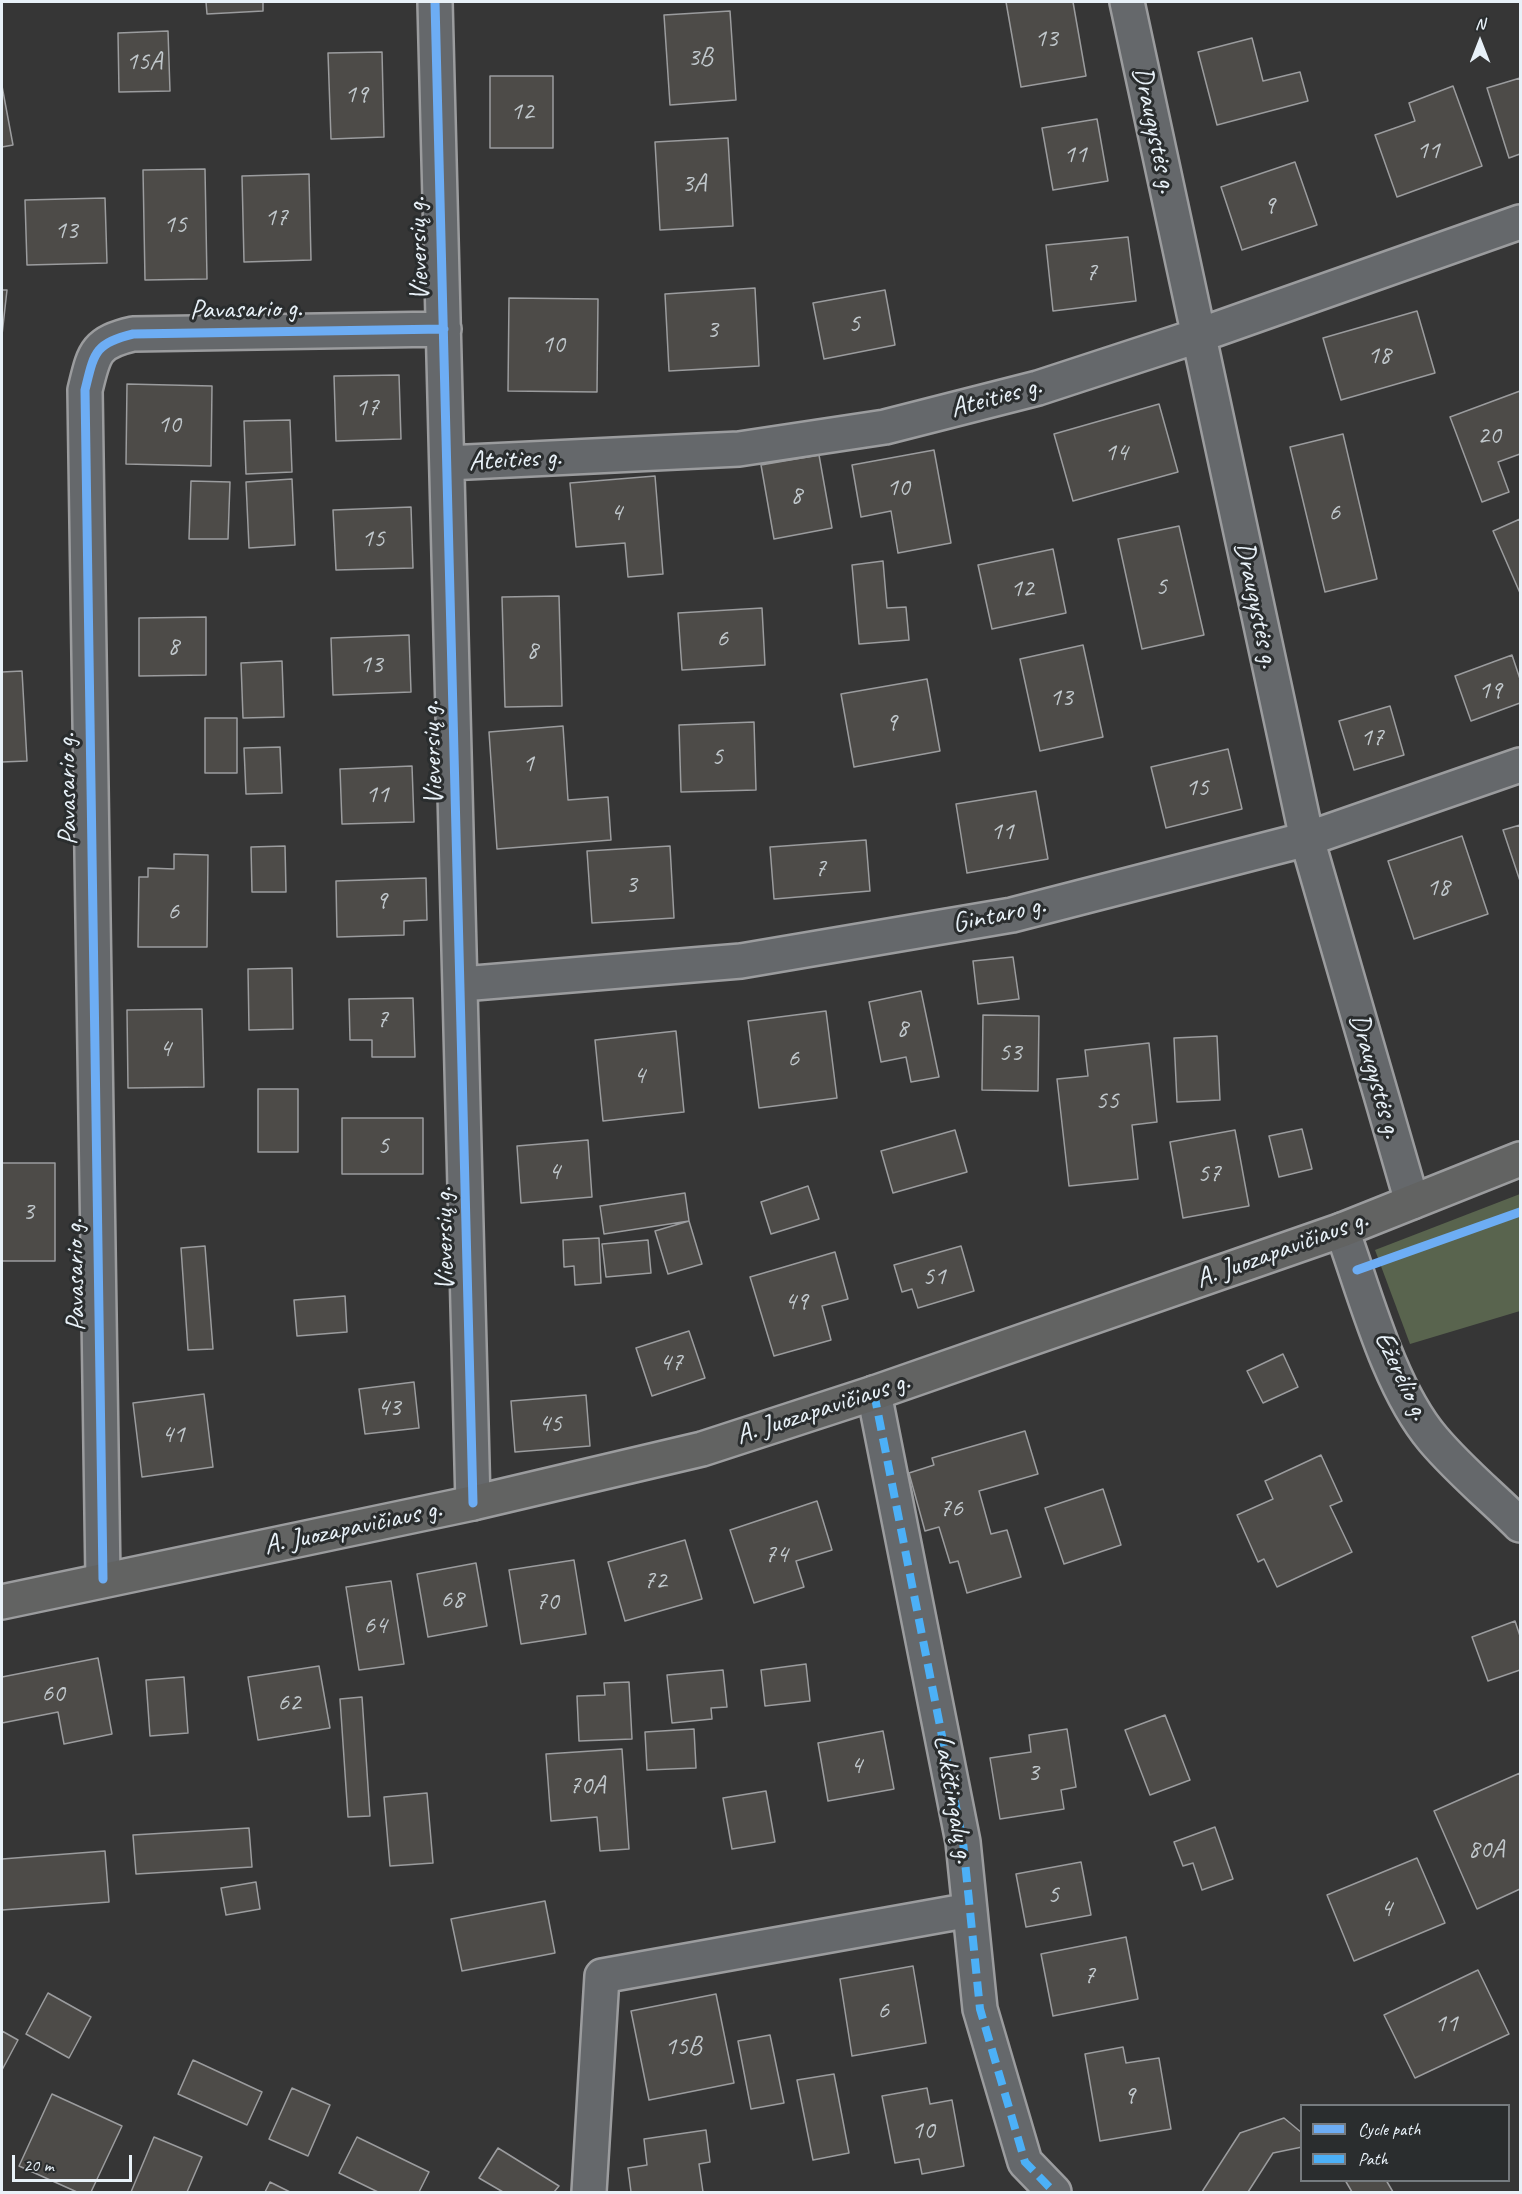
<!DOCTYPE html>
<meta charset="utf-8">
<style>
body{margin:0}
#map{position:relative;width:1522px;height:2194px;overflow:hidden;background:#363636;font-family:Caveat,sans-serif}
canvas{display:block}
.frame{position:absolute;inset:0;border:3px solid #e8f1f8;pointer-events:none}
.legend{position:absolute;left:1300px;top:2104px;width:210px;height:78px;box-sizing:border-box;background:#2a2d2e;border:2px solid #767b7f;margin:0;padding:8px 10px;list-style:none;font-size:18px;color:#e8f1f8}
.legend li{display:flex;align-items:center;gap:12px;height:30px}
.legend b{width:30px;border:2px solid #767b7f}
.north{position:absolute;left:1450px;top:12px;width:60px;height:60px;-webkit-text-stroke:4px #2a2d2e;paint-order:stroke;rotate:0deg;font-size:16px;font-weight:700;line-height:24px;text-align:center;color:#e8f1f8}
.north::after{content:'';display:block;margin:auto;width:21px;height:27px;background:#e8f1f8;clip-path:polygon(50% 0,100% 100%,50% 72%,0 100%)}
.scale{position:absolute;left:12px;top:2155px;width:120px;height:27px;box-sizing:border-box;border:3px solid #e8f1f8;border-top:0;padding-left:8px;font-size:18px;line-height:21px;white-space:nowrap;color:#e8f1f8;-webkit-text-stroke:4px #2a2d2e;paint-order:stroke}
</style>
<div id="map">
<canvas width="1522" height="2194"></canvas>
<div class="frame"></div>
<ul class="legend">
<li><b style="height:8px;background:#6dadf4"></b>Cycle path</li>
<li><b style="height:8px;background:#4cb0f7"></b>Path</li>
</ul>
<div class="north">N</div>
<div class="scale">20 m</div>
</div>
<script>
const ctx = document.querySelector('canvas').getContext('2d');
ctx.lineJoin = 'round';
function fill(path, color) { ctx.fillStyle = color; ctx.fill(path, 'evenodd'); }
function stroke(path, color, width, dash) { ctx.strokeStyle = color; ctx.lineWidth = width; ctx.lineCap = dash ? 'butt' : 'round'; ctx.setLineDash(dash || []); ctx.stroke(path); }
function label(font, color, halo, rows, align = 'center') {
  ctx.font = font + ' Caveat,sans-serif'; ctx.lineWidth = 6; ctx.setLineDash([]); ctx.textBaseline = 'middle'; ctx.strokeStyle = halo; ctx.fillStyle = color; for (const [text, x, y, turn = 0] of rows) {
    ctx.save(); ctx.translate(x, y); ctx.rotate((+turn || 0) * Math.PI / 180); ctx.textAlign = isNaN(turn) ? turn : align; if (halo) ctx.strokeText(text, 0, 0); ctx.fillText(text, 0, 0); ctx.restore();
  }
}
const green = new Path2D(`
 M1520,1194V1311L1410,1344L1375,1250Z`);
const building = new Path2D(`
 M206,2H263V11L207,14Z
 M1006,2H1073L1086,76L1021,87Z
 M730,11L736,100L670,105L664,15Z
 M168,31L170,91L119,92L118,33Z
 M1252,38L1263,81L1300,72L1308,101L1217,125L1198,52Z
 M382,52L384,137L331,139L328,53Z
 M490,76H553V148H490Z
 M1520,78V154L1509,158L1487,88Z
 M2,86L13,145L2,147Z
 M1453,86L1482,166L1397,197L1375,135L1415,121L1409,103Z
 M1097,119L1108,181L1053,190L1042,128Z
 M728,138L733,226L660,230L655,142Z
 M1295,162L1317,225L1242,250L1221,187Z
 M205,169L207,279L145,280L143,170Z
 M309,174L311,260L244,262L242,176Z
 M105,198L107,263L27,265L25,200Z
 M1128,237L1136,301L1053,311L1046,245Z
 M755,288L759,366L669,371L665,294Z
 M2,290H7L2,335Z
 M885,290L895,345L824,359L813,303Z
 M509,298L598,299L597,392L508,391Z
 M1417,311L1435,373L1341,400L1323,338Z
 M399,375L401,439L336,441L334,376Z
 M127,384L212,386L211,466L126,464Z
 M1520,391V454L1498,462L1509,492L1482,502L1450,417Z
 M1159,404L1178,472L1073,501L1054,434Z
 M290,420L292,472L246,474L244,421Z
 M1343,434L1377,579L1325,592L1290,447Z
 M934,450L951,543L898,553L891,511L861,517L852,465Z
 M819,455L832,528L774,539L761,465Z
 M655,476L663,574L628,577L625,543L576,547L570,483Z
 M292,479L295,545L249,548L246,482Z
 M191,481L230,482L228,539H189Z
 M411,507L413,568L336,570L333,510Z
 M1520,519V593L1493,531Z
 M1179,526L1204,635L1142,649L1118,539Z
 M1053,549L1066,613L992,629L978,565Z
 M883,561L887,608L906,607L909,640L859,644L852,565Z
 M559,596L562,706L505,707L502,597Z
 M762,608L765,665L682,670L678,613Z
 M206,617V675L139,676V618Z
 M409,635L411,692L333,695L331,638Z
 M1083,645L1103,737L1040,751L1020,659Z
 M1512,655L1520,679V703L1471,721L1455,676Z
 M282,661L284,717L243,718L241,663Z
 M22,671L27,761L2,762V672Z
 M927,679L940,751L854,767L841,694Z
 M1390,706L1404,755L1354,770L1339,721Z
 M205,718H237V773H205Z
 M754,722L756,790L681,792L679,725Z
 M563,726L568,800L608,797L611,840L497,849L489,732Z
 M280,747L282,793L246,794L244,748Z
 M1228,749L1242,809L1166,828L1151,767Z
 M412,766L414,822L342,824L340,769Z
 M1036,791L1048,859L967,873L956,804Z
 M1520,825V881L1503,830Z
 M1462,836L1488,914L1414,939L1388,861Z
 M866,840L870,891L774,899L770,847Z
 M285,846L286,892H252L251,847Z
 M670,846L674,918L592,923L587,851Z
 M174,854L208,855L207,947H138L139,877H148V868L174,869Z
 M426,878L427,920L404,921V935L337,937L336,881Z
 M1013,957L1019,999L978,1004L973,961Z
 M292,968L293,1029L249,1030L248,969Z
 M921,991L939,1077L911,1082L906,1057L881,1062L869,1002Z
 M413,998L415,1057H372V1040H350L349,999Z
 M202,1009L204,1087L128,1088L127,1010Z
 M826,1011L837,1098L759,1108L748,1021Z
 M983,1015L1039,1016L1038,1091L982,1090Z
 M676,1031L684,1112L603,1121L595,1040Z
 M1217,1036L1220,1100L1177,1102L1174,1038Z
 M1149,1043L1157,1122L1132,1125L1138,1179L1069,1186L1057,1079L1088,1076L1085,1050Z
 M258,1089H298V1152H258Z
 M342,1118H423V1174H342Z
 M1302,1129L1312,1169L1279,1177L1269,1136Z
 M955,1130L967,1172L893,1193L881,1151Z
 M1235,1130L1249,1206L1183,1218L1170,1142Z
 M588,1140L592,1197L521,1203L517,1146Z
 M2,1163H55V1261H2Z
 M808,1186L819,1219L771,1234L761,1202Z
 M685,1193L689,1221L604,1234L600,1206Z
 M689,1221L702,1264L668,1274L655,1231Z
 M599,1238L601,1283L575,1285L574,1266L564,1267L563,1240Z
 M648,1240L651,1273L606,1277L602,1244Z
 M205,1246L213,1349L188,1350L181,1248Z
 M961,1246L974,1291L918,1308L912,1289L902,1292L894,1265Z
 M835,1252L848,1299L822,1306L831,1340L774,1356L750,1277Z
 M345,1296L347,1332L297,1336L294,1300Z
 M689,1331L705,1378L652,1396L636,1348Z
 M1283,1354L1298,1387L1263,1403L1247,1371Z
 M414,1382L419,1428L365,1434L359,1389Z
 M204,1394L213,1467L142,1477L133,1403Z
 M586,1395L590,1446L515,1452L511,1401Z
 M1025,1431L1038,1474L979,1491L991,1534L1007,1530L1021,1577L967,1593L958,1561L950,1563L939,1527L925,1531L909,1473L934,1465L932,1458Z
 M1321,1455L1342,1501L1330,1506L1352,1552L1277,1587L1264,1559L1258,1562L1237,1515L1273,1499L1265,1481Z
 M1103,1489L1121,1545L1064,1564L1045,1508Z
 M817,1501L832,1550L796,1561L804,1587L754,1603L730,1530Z
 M685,1540L702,1599L625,1621L608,1562Z
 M574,1560L586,1634L521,1644L509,1570Z
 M476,1563L487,1626L428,1637L417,1574Z
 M391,1581L404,1664L359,1670L346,1587Z
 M1515,1621L1520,1636V1670L1488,1681L1472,1637Z
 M98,1658L112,1734L64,1744L58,1712L2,1723V1677Z
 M806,1664L810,1701L765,1706L761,1670Z
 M319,1666L330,1728L258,1740L248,1677Z
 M723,1670L727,1707L711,1708L712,1719L672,1723L667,1675Z
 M184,1677L188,1733L150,1736L146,1680Z
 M629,1682L632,1739L579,1741L577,1696L605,1695L604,1683Z
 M362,1697L370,1816L348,1817L340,1699Z
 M1165,1715L1190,1780L1150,1795L1125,1730Z
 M694,1729L696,1768L647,1770L645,1732Z
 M1067,1729L1076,1787L1061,1790L1064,1809L1000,1819L990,1758L1031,1752L1029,1735Z
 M883,1731L894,1789L828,1801L818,1743Z
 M622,1749L629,1849L600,1851L597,1817L551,1821L546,1754Z
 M1520,1773V1889L1477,1909L1434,1811Z
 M766,1791L775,1842L732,1849L723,1798Z
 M427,1793L433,1863L390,1866L384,1797Z
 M1215,1827L1233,1879L1202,1890L1193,1863L1183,1866L1174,1842Z
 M249,1828L252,1867L136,1874L133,1835Z
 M105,1851L109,1902L2,1910V1859Z
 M1417,1858L1445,1923L1354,1961L1327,1895Z
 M1081,1862L1091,1915L1026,1927L1016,1874Z
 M256,1882L260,1909L226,1915L221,1888Z
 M545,1901L555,1953L462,1971L451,1919Z
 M1126,1937L1138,1999L1053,2016L1041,1954Z
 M913,1966L926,2043L852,2056L840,1979Z
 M1478,1970L1509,2034L1415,2078L1384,2015Z
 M48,1993L91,2017L69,2058L26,2034Z
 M716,1994L734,2083L649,2100L631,2011Z
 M2,2031L18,2040L2,2070Z
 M770,2035L784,2103L751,2109L738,2041Z
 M1123,2047L1126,2063L1159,2058L1171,2129L1100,2141L1085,2054Z
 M193,2060L262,2092L247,2125L178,2094Z
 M834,2074L849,2153L813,2160L797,2080Z
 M292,2088L330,2105L308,2156L269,2139Z
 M927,2088L930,2104L952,2100L964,2166L922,2174L919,2159L895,2163L882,2096Z
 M52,2094L122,2126L91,2192H77L19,2166Z
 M1284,2118L1302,2133V2147L1273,2153L1248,2192H1202L1240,2133Z
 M706,2130L710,2162L699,2164L703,2192H631L628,2168L647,2165L644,2139Z
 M154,2137L202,2157L187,2192H131Z
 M357,2137L429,2172L419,2192H378L339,2173Z
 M498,2148L559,2186L554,2192H503L479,2178Z
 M1345,2180H1386L1393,2192H1352Z
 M270,2182L290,2192H265Z`);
const minor = new Path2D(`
 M435,2L473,1503
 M1127,2L1307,839L1412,1202
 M447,463L739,449L885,427L1038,388L1197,336L1520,222
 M462,984L741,961L1012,915L1307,839L1520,765
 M1342,1230C1365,1294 1389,1387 1433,1439C1459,1470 1492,1497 1520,1525
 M874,1393L963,1842L980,2009L1025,2162L1054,2192
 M103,1579L85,390C94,354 94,343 133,334L444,329
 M589,2192L602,1976L970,1910`);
const major = new Path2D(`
 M2,1602L473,1503L702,1449L874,1393L1342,1230L1520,1159`);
const quiet = new Path2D(`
 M874,1393L963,1842L980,2009L1025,2162L1054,2192`);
const cycleway = new Path2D(`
 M435,2L473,1503
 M1357,1270L1520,1212
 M103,1579L85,390C94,354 94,343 133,334L444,329`);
const numberNames = [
 ["13",1046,39],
 ["3B",700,58],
 ["15A",144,62],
 ["19",356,95],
 ["12",522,112],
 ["11",1428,151],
 ["11",1075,155],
 ["3A",694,184],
 ["9",1269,206],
 ["17",276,218],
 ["15",175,225],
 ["13",66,231],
 ["7",1091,273],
 ["5",854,324],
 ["3",712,330],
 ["10",553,345],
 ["18",1379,356],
 ["17",367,408],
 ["10",169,425],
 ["20",1489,436],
 ["14",1116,453],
 ["10",898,488],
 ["8",796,496],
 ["4",616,513],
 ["6",1334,513],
 ["15",373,539],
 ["5",1161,587],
 ["12",1022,589],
 ["6",722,639],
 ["8",173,647],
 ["8",532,651],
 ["13",371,665],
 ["19",1490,691],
 ["13",1061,698],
 ["9",891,723],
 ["17",1372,738],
 ["5",717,757],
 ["1",528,764],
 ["15",1197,788],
 ["11",377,795],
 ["11",1002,832],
 ["7",820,869],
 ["3",631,885],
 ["18",1438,888],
 ["9",381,901],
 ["6",173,912],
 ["7",382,1020],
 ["8",902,1029],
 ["4",165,1049],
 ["53",1010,1053],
 ["6",793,1059],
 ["4",639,1076],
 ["55",1107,1101],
 ["5",383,1146],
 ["4",554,1172],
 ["57",1209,1174],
 ["3",28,1212],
 ["51",934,1277],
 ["49",796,1302],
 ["47",671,1363],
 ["43",389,1408],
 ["45",550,1424],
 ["41",173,1435],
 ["76",951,1509],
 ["74",776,1555],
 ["72",655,1581],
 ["68",452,1600],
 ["70",547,1602],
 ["64",375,1626],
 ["60",53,1694],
 ["62",289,1703],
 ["4",856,1766],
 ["3",1033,1773],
 ["70A",587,1786],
 ["80A",1486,1850],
 ["5",1053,1895],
 ["4",1386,1909],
 ["7",1089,1976],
 ["6",883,2011],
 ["11",1446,2024],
 ["15B",683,2047],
 ["9",1129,2096],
 ["10",923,2131]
];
const streetNames = [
 ["Draugystės g.",1154,130,78],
 ["Vieversių g.",419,249,-92],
 ["Pavasario g.",246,310,-1],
 ["Ateities g.",996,398,-15],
 ["Ateities g.",515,460,-3],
 ["Draugystės g.",1256,605,78],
 ["Vieversių g.",433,753,-92],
 ["Pavasario g.",68,789,-91],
 ["Gintaro g.",999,915,-12],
 ["Draugystės g.",1375,1076,74],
 ["Vieversių g.",445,1239,-91],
 ["A. Juozapavičiaus g.",1282,1250,-20],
 ["Pavasario g.",76,1275,-91],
 ["Ežerėlio g.",1401,1376,65],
 ["A. Juozapavičiaus g.",823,1409,-18],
 ["A. Juozapavičiaus g.",353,1528,-12],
 ["Lakštingalų g.",953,1799,80]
];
fill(green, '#59644e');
fill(building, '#4d4b48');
stroke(building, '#9b9c9e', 1.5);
stroke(minor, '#9b9c9e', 38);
stroke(major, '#9b9c9e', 38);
stroke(minor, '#65686b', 33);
stroke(major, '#626362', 33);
stroke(quiet, '#4cb0f7', 8, [15, 8]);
stroke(cycleway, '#6dadf4', 9);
label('26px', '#c1c8cc', null, numberNames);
label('28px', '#e8f1f8', '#2a2d2e', streetNames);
</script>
